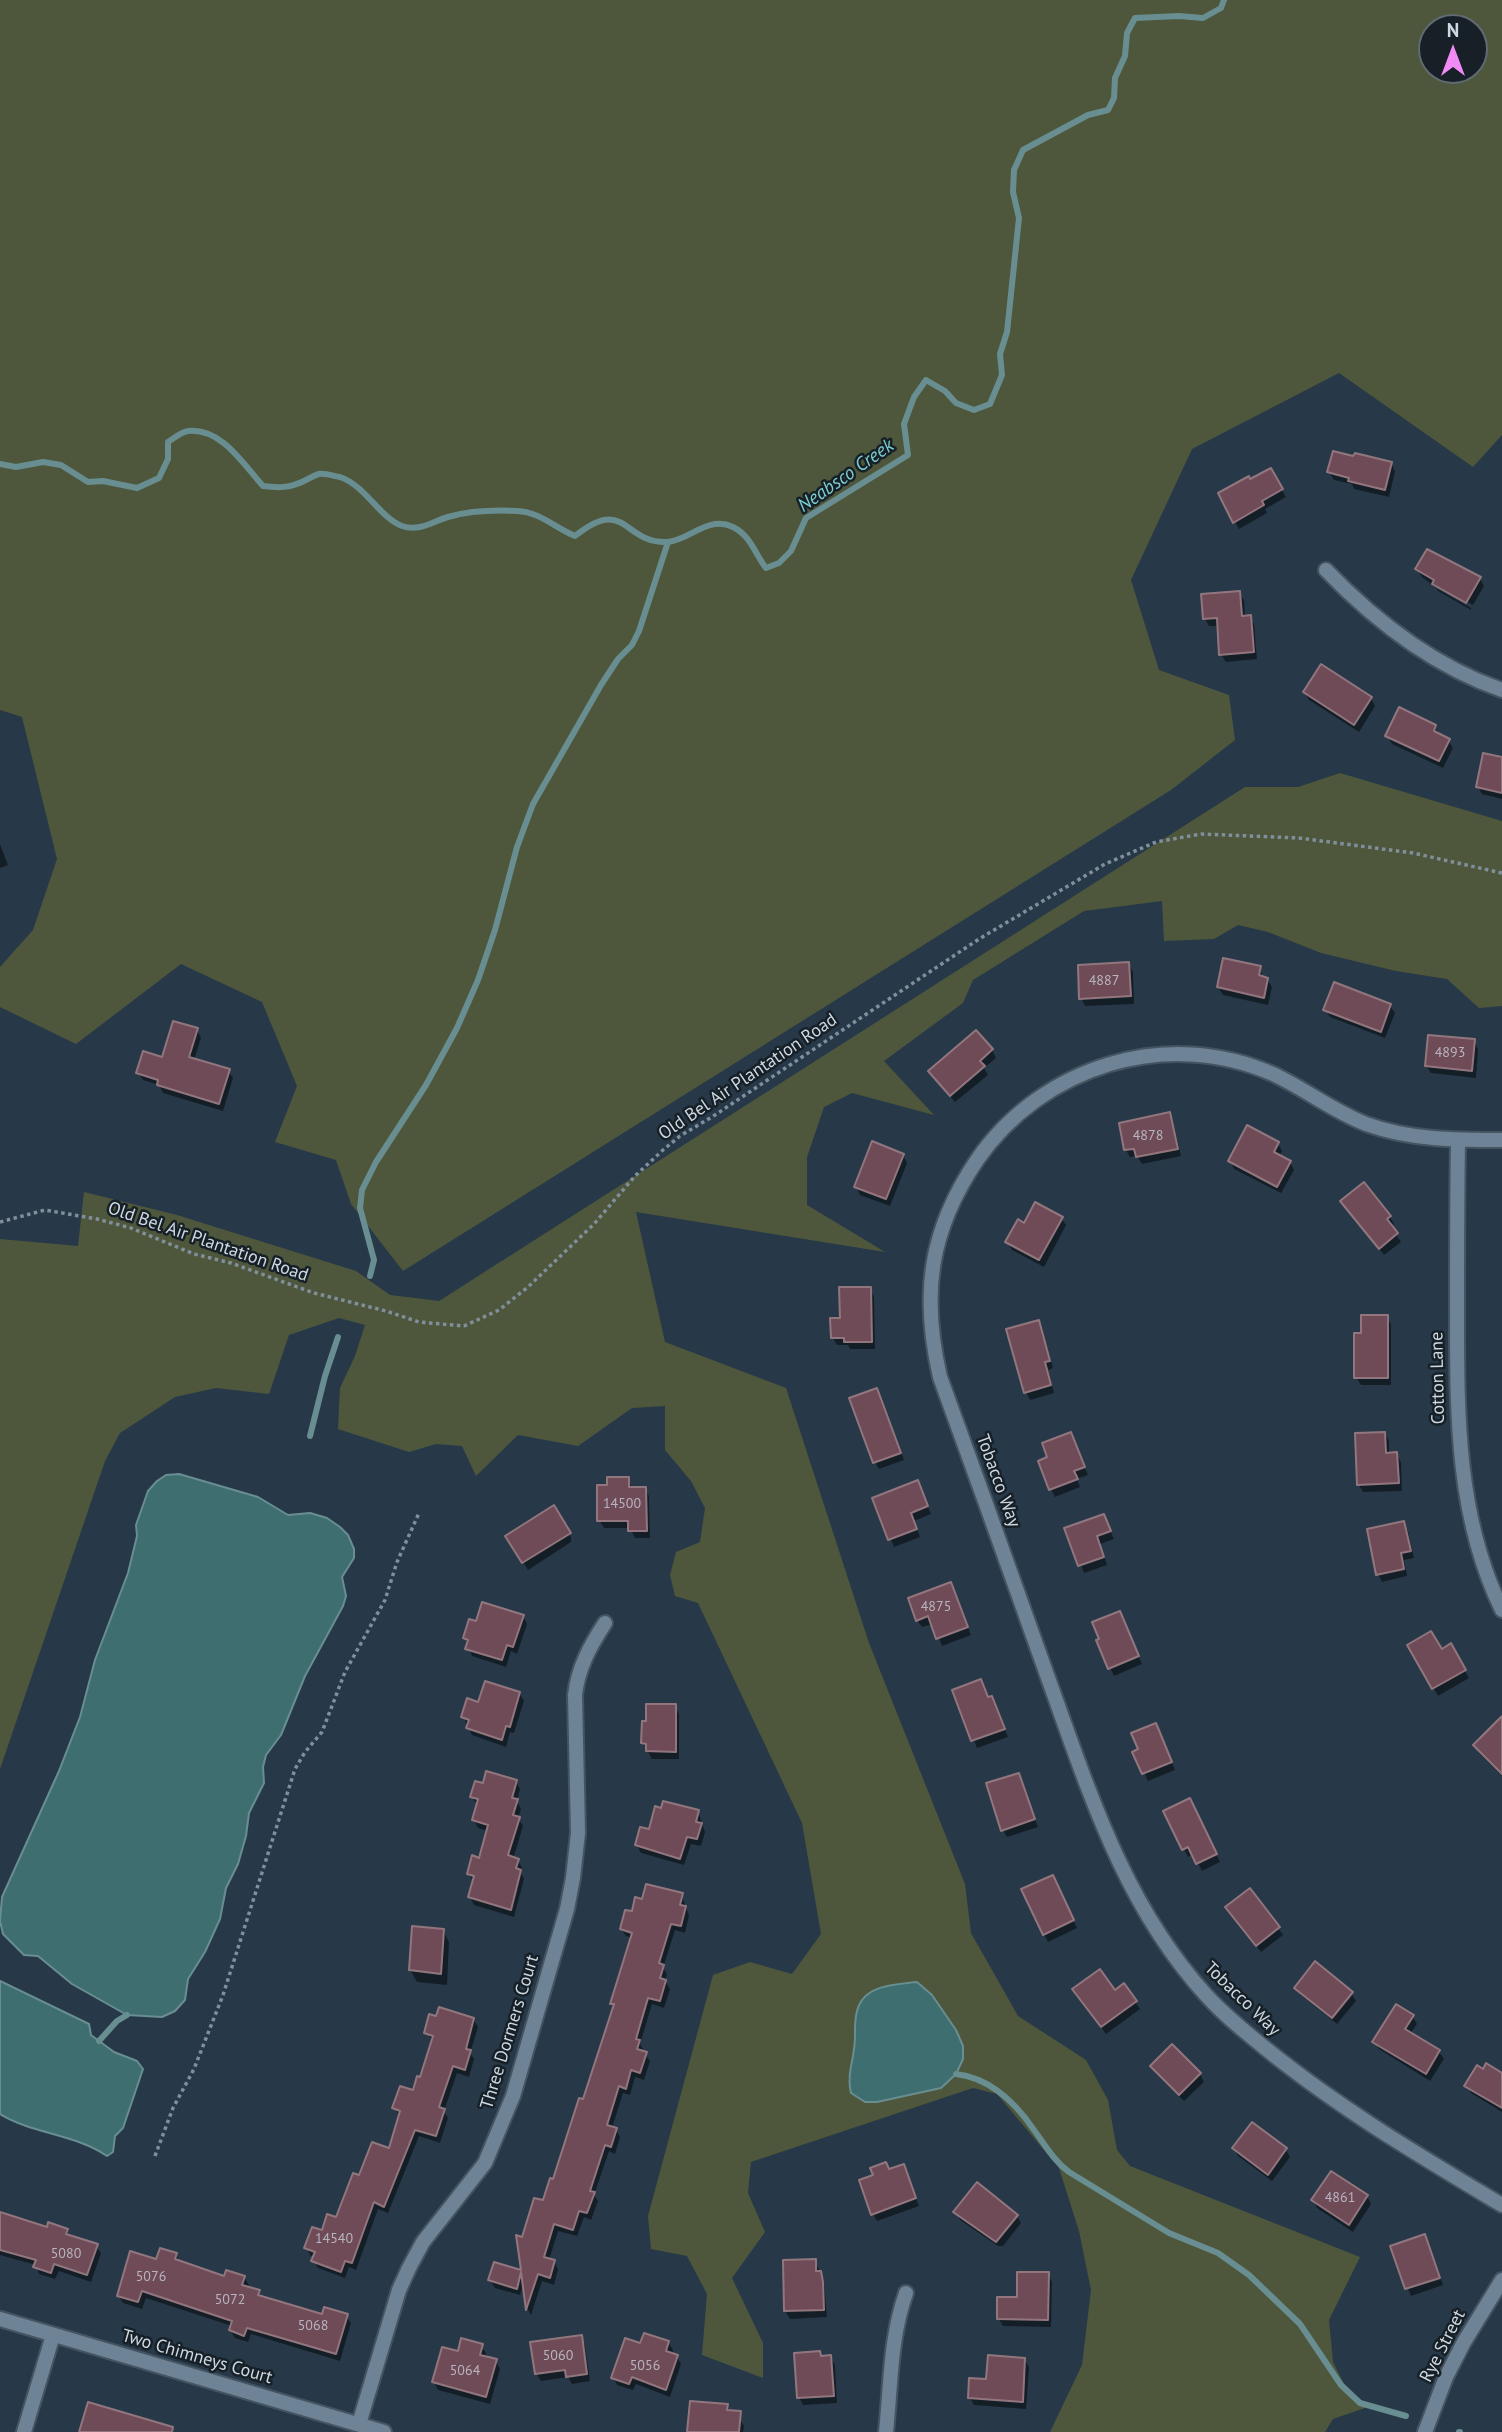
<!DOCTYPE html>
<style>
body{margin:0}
#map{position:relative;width:1502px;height:2432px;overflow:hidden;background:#273949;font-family:"PT Sans",sans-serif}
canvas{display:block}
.north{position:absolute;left:1418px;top:14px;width:70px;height:70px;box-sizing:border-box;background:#172027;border:2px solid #606a72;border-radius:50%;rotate:0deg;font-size:19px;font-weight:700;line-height:28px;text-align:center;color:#cdd8e2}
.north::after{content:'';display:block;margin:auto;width:24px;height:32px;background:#f18af4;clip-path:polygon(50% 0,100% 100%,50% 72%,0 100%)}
</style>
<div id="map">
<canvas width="1502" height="2432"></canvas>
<div class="north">N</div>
</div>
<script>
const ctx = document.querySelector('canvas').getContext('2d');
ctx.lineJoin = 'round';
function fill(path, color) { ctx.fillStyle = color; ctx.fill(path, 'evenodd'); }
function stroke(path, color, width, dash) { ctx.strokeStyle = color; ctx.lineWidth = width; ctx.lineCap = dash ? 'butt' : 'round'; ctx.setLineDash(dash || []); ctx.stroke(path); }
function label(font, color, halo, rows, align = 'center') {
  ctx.font = font + ' "PT Sans",sans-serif'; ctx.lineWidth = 5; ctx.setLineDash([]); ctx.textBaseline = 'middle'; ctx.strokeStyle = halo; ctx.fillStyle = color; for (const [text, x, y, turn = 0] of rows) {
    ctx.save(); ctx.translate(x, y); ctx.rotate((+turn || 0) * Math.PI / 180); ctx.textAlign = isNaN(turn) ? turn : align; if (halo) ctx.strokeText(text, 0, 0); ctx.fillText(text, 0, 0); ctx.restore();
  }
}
const green = new Path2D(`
 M0,0H1502V435L1473,467L1339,373L1192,449L1131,580L1159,670L1229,695L1235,740L1171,790L403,1271L351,1204L336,1160L275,1142L297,1086L262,1002L181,964L76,1044L0,1007V967L33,930L57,859L22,717L0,710ZM1432,28H1474V70H1432Z
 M1340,773L1502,821V1006L1479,1008L1447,979L1396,971L1321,953L1268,932L1238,925L1214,939L1164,941L1162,901L1084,911L973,980L963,1003L884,1061L934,1115L852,1093L824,1107L807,1157V1205L885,1252L636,1212L665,1342L786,1388L869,1643L965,1884L971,1933L1018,2016L1086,2060L1108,2100L1117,2150L1130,2166L1360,2257L1329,2320L1333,2362L1348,2392L1371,2406L1333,2419L1325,2432H1050L1082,2365L1091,2290L1079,2231L1059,2168L997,2094L973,2088L751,2162L748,2193L765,2232L732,2278L763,2343V2378L702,2355L707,2294L687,2256L651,2249L648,2216L713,1975L750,1962L792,1974L821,1934L802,1823L698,1603L675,1596L670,1575L676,1552L700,1542L705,1508L691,1481L665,1450V1406L632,1408L578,1446L518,1435L476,1476L462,1446L436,1444L409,1452L338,1429L340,1388L355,1356L365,1325L339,1318L289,1335L269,1394L216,1388L175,1397L120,1433L105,1461L0,1769V1239L78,1246L84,1192L177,1215L356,1271L390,1295L439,1301L1245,787H1298ZM932,1995C942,2010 970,2041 962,2060C957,2070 947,2080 941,2088L877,2102L848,2080L854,2050L855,2017Z`);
const water = new Path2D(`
 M179,1474L258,1497L288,1515L310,1513L327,1518L340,1527L348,1535L354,1549V1558L342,1577L346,1596L343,1606L305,1676L281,1735L266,1755L263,1767L264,1783L249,1813L246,1836L238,1864L226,1888L220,1919L205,1952L188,1979L185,2000L175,2011L162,2017L127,2015L72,1984L38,1956L24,1955L3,1934L0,1921L2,1897L59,1771L80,1717L95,1660L128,1573L137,1536L136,1525L148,1491L157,1481L166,1475Z
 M0,1981L89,2024L91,2035L114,2052L137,2061L143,2069L123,2128L115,2136L113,2152L107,2156C75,2134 33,2134 0,2114Z
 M917,1982L932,1995L956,2030L963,2046V2059L956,2074L941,2088L877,2102H865L851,2093C847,2077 852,2065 854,2049C856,2038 854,2027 856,2016C860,1985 891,1985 917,1982Z`);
const shadow = new Path2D(`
 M1391,463L1395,471L1389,497L1354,489L1352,484L1334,480L1329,472Z
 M1270,470L1286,497L1265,509L1267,513L1239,529L1220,494Z
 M1417,569L1480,578L1484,586L1473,605L1436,584V588L1422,577Z
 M1436,588L1471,608V610L1438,591Z
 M1239,593L1244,600L1245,617H1250L1254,624L1257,659L1226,662L1221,654L1219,626H1209L1205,619Z
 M1305,693L1371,698L1375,706L1359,732L1309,700Z
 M1435,726L1439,735L1448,740L1453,748L1443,768L1392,744L1387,736Z
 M1502,759V799L1482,794L1478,787Z
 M0,844L8,865L0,868Z
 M1128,964L1133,972L1134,1004L1085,1006L1081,998Z
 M1260,968L1263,978L1267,979L1272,987L1268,1005L1223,995L1218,987Z
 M1390,1006L1395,1013L1385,1038L1330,1017L1325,1009Z
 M197,1030L201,1038L194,1060L228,1071L233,1078L223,1111L163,1093L159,1085L143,1080L138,1073L163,1059Z
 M1474,1041L1478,1049L1476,1078L1431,1073L1426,1066Z
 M992,1050L996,1058L984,1068L988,1075L955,1102L931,1072Z
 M1169,1114L1173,1122L1181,1156L1142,1164L1137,1156L1130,1157L1126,1150L1121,1125Z
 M1278,1144L1282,1151L1279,1156L1290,1162L1294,1170L1281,1193L1234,1169L1230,1161Z
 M903,1155L907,1163L890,1206L860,1195L856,1187Z
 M1347,1209L1390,1217L1394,1224L1391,1227L1401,1242L1384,1255Z
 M1061,1218L1066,1225L1044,1267L1012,1250L1007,1242L1025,1225Z
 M870,1289L874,1297L875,1349H850L848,1345H837L833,1338Z
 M1387,1317L1391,1324V1385H1361L1356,1377L1362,1335Z
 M1038,1322L1042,1330L1053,1368L1048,1370L1054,1393L1030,1400L1026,1392Z
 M881,1398L904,1460L879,1469L875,1462Z
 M1385,1433L1389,1441V1454H1396L1401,1462L1402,1491L1363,1492L1359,1485Z
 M1071,1434L1088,1475L1077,1479L1080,1487L1055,1497L1051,1489L1050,1458Z
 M628,1479L632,1488H645L649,1496L650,1538H635L630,1528H604L599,1520L609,1487Z
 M921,1490L931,1514L914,1521L920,1537L894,1547L874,1499Z
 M553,1507L571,1537V1542L528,1570L507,1536Z
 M1104,1516L1114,1539L1100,1544L1107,1565L1084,1573L1067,1529Z
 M1403,1523L1408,1531L1414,1558L1404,1560L1407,1576L1382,1582L1378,1574Z
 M951,1584L971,1635L942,1646L933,1624L922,1627L917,1620Z
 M523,1616L527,1624L517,1654L511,1651L506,1667L472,1656L465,1638L477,1624Z
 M1123,1620L1142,1664L1114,1676L1098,1641Z
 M1409,1645L1441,1651L1450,1646L1469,1678L1438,1696Z
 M954,1691L988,1699L995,1705L1008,1737L977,1748Z
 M519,1693L524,1701L514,1733L510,1732L506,1747L472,1735L463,1716L479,1704Z
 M675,1706L679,1714V1759H652L643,1743Z
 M1502,1725V1776L1479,1753L1475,1745Z
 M1159,1732L1175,1770L1148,1781L1135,1753L1141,1750Z
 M1018,1775L1038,1827L1007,1837L1003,1830Z
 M516,1781L520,1789L517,1801L521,1809L518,1818L523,1826L513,1859L518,1860L522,1868L521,1873L524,1879L514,1917L474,1905L470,1897L473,1881L469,1874L481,1860L488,1831L478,1828L474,1820L477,1805L472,1797L484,1785Z
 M1194,1808L1220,1862L1202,1871L1193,1854L1188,1857L1165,1812Z
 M698,1811L705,1832L701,1846L691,1844L684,1865L641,1853L637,1845Z
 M1056,1884L1077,1928L1048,1942L1044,1934Z
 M681,1894L689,1915L685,1933L675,1930L663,1968L667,1974L665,1981L670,1989L664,2008L652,2004L640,2044L643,2049L642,2053L645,2054L650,2061L644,2080L635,2077L630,2095L623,2093L612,2128L616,2130L620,2137L615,2154L609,2151L594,2195L598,2201L591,2220L584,2217L577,2236L558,2231L549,2260L554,2261L558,2269L554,2285L542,2281L531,2315L528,2310L524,2282L520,2295L495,2288L490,2280L495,2264L523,2272V2239L555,2182L584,2101L615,2007L612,2003L632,1938L626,1936L621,1929L643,1901Z
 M1232,1915L1278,1928L1283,1935L1261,1952Z
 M443,1930L449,1942L447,1985L417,1982L410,1970Z
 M1124,1986L1140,2009L1106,2034L1079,1997L1115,1992Z
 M1296,1988L1351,1993L1356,2001L1337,2024L1301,1995Z
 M1412,2016L1417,2024L1410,2034L1439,2052L1444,2059L1430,2081L1379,2049L1374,2042Z
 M473,2019L478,2027L470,2053L474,2059L469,2077L457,2073L444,2111L448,2118L440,2143L419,2136L388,2213L378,2209L356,2270L349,2267L345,2278L318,2268L313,2260L315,2257L311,2256L306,2248L337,2219L360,2178L390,2151L400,2116L394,2108L414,2092L421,2079L433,2041L426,2032Z
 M1152,2066L1200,2074L1204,2082L1184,2101L1157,2074Z
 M1502,2075V2112L1471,2093L1466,2086Z
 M1252,2124L1286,2150L1290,2157L1272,2181L1238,2156L1234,2148Z
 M889,2171L907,2174L919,2206L877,2221L873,2214Z
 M1367,2196L1371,2204L1353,2232L1317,2208L1313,2200Z
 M956,2212L1017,2216L1021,2223L1003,2246H998L960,2220Z
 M0,2214L48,2229L66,2230L70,2237L96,2246L101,2253L91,2282L59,2271L55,2279L39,2274L36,2265L0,2255Z
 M1425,2236L1443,2285L1411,2296L1392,2247Z
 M176,2254L180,2262L225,2279L244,2277L249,2285L247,2289L258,2292L262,2298L323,2317L346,2316L351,2323L340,2361L251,2334L248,2342L235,2338L230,2330L232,2326L146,2298L142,2309L123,2303L118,2295L157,2261Z
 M815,2261L824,2281L827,2317L790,2319L785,2311V2262Z
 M1048,2274L1052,2282L1051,2327L1003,2326L999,2319Z
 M581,2337L585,2345L590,2381L572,2384L568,2377L541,2381L536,2373Z
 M668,2342L673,2350L672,2355L677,2357L681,2364L670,2397L636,2384L633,2390L617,2385L613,2377L641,2345Z
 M481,2346L486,2353L485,2358L496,2361L500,2369L490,2404L438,2390L434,2382L459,2354Z
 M819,2353L822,2357H830L835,2365L837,2403L803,2405L799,2397Z
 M1024,2359L1029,2367L1026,2409L974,2405L970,2398L988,2381Z
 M739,2418L744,2426L743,2432H689Z`);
const stream = new Path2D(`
 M0,464L16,467L43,462L61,465L88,482L103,481L137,488L159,478L168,459V442C174,438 181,432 188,431C222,428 243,464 263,486C278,488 290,488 304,481C309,479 314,475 319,474C324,473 334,476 340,477C366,486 380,518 402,526C420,532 433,521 448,517C469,511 496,510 517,511C540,512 555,528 575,536C626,495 622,543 667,542C689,541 707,515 733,527C751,536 755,554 766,568L779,563L791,551L806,518L908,455L904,424L914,397L926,380L945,391L956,403L974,410L990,404L1002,375L1000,354L1007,332L1019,218L1013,192L1014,170L1023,150L1088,115L1108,110L1114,98L1115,78L1125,56L1127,33L1135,18L1179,16L1203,18L1221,8L1224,0
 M370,1276L374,1260L360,1208L362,1190L376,1162L426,1085L457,1028L478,980L495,930L517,847L533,804L601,685L618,659L632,645L639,631L668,542
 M310,1436L325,1376L338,1337
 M99,2041L117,2021L127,2015
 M956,2074C990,2078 1015,2102 1034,2130C1045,2145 1054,2161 1069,2172L1169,2233L1218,2253L1249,2275L1300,2324L1341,2385L1360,2403L1406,2416
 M1459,2432H1460`);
const building = new Path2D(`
 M1333,451L1353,456L1355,453L1392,462L1385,490L1348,481L1349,478L1327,472Z
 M1271,468L1283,489L1262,501L1264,505L1233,523L1218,493L1249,476L1250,479Z
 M1427,549L1481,577L1466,603L1432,584L1434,580L1415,569Z
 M1240,591L1242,616L1251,615L1254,652L1219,655L1217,618L1203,619L1201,594Z
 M1321,664L1372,697L1354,725L1303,692Z
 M1399,707L1436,725L1434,731L1450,739L1439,761L1385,736Z
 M1483,753L1502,757V793L1476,787Z
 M1223,958L1261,966L1259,975L1268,978L1264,998L1217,987Z
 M1129,962L1131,996L1079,999L1078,965Z
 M1334,982L1391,1004L1381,1032L1323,1010Z
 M173,1021L198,1028L189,1057L230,1069L219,1104L157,1085L158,1080L136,1073L143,1051L162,1057Z
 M976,1030L993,1049L980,1061L985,1066L950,1096L928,1071Z
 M1428,1035L1475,1039L1472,1071L1425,1066Z
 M1170,1112L1178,1149L1136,1157L1134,1149L1124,1150L1119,1123Z
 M1247,1125L1279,1142L1274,1152L1291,1161L1277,1187L1228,1161Z
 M872,1141L904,1154L886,1199L854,1187Z
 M1364,1182L1391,1216L1387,1219L1398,1233L1379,1249L1340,1201Z
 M1035,1202L1063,1217L1039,1260L1005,1242L1018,1219L1024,1223Z
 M839,1287H871L872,1342H844V1338H831L830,1318H840Z
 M1361,1315H1388V1378H1354V1333H1361Z
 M1039,1320L1050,1361L1045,1362L1051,1385L1024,1393L1006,1329Z
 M877,1388L901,1453L873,1463L849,1398Z
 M1071,1432L1085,1467L1074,1471L1078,1479L1049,1490L1038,1461L1047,1457L1042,1443Z
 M1385,1432L1386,1453L1397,1452L1399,1483L1357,1485L1355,1433Z
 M607,1477H629V1487H646L647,1531H628V1521H597V1485H607Z
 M918,1480L928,1506L911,1513L917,1529L888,1540L872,1498Z
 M554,1505L571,1533L522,1563L505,1536Z
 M1104,1514L1111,1531L1097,1536L1104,1557L1078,1566L1064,1528Z
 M1404,1521L1411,1551L1401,1553L1404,1569L1376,1575L1367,1529Z
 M951,1582L968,1627L936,1639L928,1616L916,1621L908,1598Z
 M482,1602L524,1615L513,1647L507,1645L502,1660L465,1649L468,1640L463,1638L469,1619L476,1621Z
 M1120,1611L1139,1656L1108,1669L1096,1640L1099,1639L1092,1622Z
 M1431,1631L1442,1649L1451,1643L1466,1670L1432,1689L1407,1645Z
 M981,1679L988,1697L992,1696L1005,1729L971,1741L952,1690Z
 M485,1681L520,1692L510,1727L506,1726L502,1740L466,1728L469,1720L461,1717L467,1698L478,1702Z
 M646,1704H676V1752L646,1751V1744L641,1743L642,1721H646Z
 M1502,1716V1774L1473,1745Z
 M1156,1723L1172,1762L1142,1774L1132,1752L1138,1749L1131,1733Z
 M486,1771L517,1780L512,1798L518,1799L513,1815L520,1817L508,1855L519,1859L516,1868L521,1870L511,1910L468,1897L474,1876L467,1874L472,1855L479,1858L488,1825L472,1820L478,1799L470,1797L475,1781L483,1783Z
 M1019,1773L1035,1819L1001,1831L986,1783Z
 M1190,1798L1217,1854L1196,1864L1188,1847L1182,1850L1163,1811Z
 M663,1801L699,1810L696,1822L702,1823L697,1839L687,1837L680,1859L635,1845L640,1827L649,1829L655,1806L661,1808Z
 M1053,1875L1074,1920L1043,1935L1021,1889Z
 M646,1884L683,1893L680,1905L686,1906L681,1926L671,1924L659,1963L664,1965L660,1978L666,1980L660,2001L648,1998L636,2039L640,2040L637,2049L647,2052L640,2073L631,2070L626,2089L619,2086L607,2125L617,2128L611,2147L605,2145L590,2191L595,2192L587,2213L579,2211L573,2230L554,2224L544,2257L555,2260L550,2278L538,2274L526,2310L521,2272L517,2289L488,2280L494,2262L521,2270L516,2235L522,2237L534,2198L543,2200L550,2178L553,2179L579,2098L583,2099L614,2004H610L632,1933L620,1929L625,1910L632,1911L635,1897L642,1899Z
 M1250,1888L1280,1927L1256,1946L1225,1907Z
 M412,1926L444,1929L441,1974L409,1970Z
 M1315,1961L1353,1992L1332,2018L1294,1988Z
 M1100,1969L1115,1990L1124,1983L1137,2001L1101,2027L1072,1989Z
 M1396,2004L1414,2015L1405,2029L1440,2050L1426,2074L1372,2042Z
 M439,2007L474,2018L466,2049L471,2050L465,2070L453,2066L439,2107L445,2109L436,2136L415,2130L384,2207L374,2202L352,2263L345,2261L341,2272L311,2261L315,2252L304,2248L312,2227L322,2230L327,2214L336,2217L353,2173L359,2175L372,2142L389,2148L400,2111L392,2108L400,2086L413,2090L417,2076L420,2077L433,2036L424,2033L429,2014L436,2016Z
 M1172,2044L1201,2073L1179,2095L1150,2066Z
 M1486,2063L1502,2073V2108L1464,2086L1477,2065L1483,2069Z
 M1252,2122L1287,2148L1268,2175L1232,2148Z
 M886,2162L889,2169L904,2164L916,2198L871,2215L859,2180L873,2175L870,2168Z
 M1331,2171L1368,2195L1349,2225L1311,2200Z
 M977,2182L1018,2215L996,2242L953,2212Z
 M0,2212L47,2227L48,2222L68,2229L66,2234L98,2244L87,2275L54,2264L51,2273L33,2267L36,2260L0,2250Z
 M1425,2234L1440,2278L1405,2289L1390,2246Z
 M160,2248L177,2253L175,2259L224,2276L226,2270L245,2276L242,2285L260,2290L258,2295L322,2314L324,2307L348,2314L336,2354L247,2328L244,2336L229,2330L232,2321L142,2291L138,2302L117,2296L130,2251L156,2259Z
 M816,2259V2271H821L823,2282L824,2310L784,2311L783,2260Z
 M1017,2272H1049L1048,2320L997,2319V2297H1017Z
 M644,2333L669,2341L666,2351L678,2355L666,2390L632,2377L629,2384L611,2378L625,2338L640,2343Z
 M582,2335L587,2374L566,2377L565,2370L535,2374L530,2342Z
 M461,2338L483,2344L480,2355L497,2359L486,2397L432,2382L442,2347L458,2351Z
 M820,2351L821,2356L831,2355L834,2396L797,2398L794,2353Z
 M988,2355L1025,2358L1023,2402L968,2398L969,2378L986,2379Z
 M690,2401L728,2404L727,2410L741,2411L739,2432H687Z
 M88,2402L173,2427L172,2432H79Z`);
const path = new Path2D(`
 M0,1222L45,1210L97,1219L131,1228L194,1254L231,1263L314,1293L386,1311L419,1322L464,1326L499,1310L528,1287L594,1224L635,1176L663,1150L680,1136L715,1115L979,939L1105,864L1156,842L1201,834L1299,838L1413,853L1502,873
 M155,2156L173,2108L194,2069L223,1995L295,1769L305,1752L322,1732L345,1672L385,1600L397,1562L419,1513`);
const minor = new Path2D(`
 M1326,570C1376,622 1433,666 1502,690
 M1458,1140C1457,1199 1457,1258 1457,1317C1457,1417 1457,1518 1502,1610
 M1502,1140C1456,1140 1410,1140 1366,1124C1333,1111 1305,1089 1273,1074C1167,1027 1042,1066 977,1160C929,1231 921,1295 940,1377C976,1476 1012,1576 1047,1675C1088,1788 1123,1904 1206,1995C1223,2014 1244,2031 1265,2048C1339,2108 1420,2156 1502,2205
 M0,2319L384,2432
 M359,2424L399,2290L409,2268L423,2242L485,2163L513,2096L567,1909L573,1878L578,1833L575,1695C578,1668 590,1646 605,1623
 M24,2432L53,2335
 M886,2432C891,2384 890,2338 906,2293
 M1425,2432L1446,2377L1464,2342L1502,2280`);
const numberNames = [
 ["4887",1104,981],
 ["4893",1450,1053],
 ["4878",1148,1136],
 ["14500",622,1504],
 ["4875",936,1607],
 ["4861",1340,2198],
 ["14540",334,2239],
 ["5080",66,2254],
 ["5076",151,2277],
 ["5072",230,2300],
 ["5068",313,2326],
 ["5060",558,2356],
 ["5056",645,2366],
 ["5064",465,2371]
];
const streetNames = [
 ["Old Bel Air Plantation Road",748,1077,-34],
 ["Old Bel Air Plantation Road",208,1242,19],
 ["Cotton Lane",1438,1378,-91],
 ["Tobacco Way",998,1481,70],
 ["Tobacco Way",1242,1999,44],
 ["Three Dormers Court",510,2032,-73],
 ["Rye Street",1443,2346,-63],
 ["Two Chimneys Court",197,2357,16]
];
const waterNames = [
 ["Neabsco Creek",846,476,-35]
];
fill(green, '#4e573c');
fill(water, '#3e6e6f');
stroke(water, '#698e92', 2);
fill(shadow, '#0007');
stroke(stream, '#698e92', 6);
fill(building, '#6f4b57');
stroke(building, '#92767e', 2);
stroke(minor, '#445461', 18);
stroke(path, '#818f9c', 3.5, [3.5, 3.5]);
stroke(minor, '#6f8396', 14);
label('14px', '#b6b5bf', null, numberNames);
label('18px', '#cdd8e2', '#172027', streetNames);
label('italic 19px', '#7bcfd1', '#172027', waterNames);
</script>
